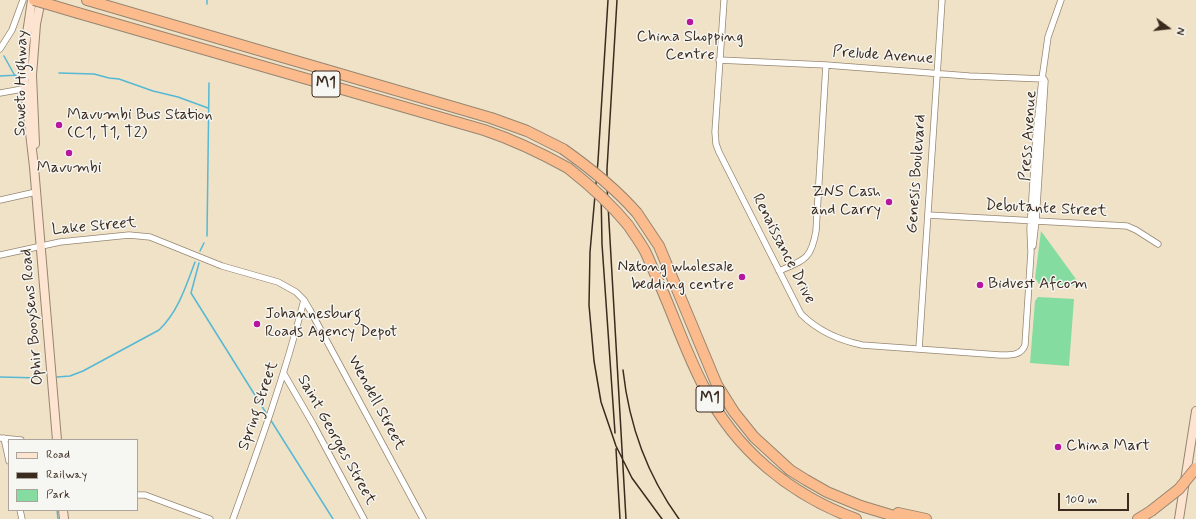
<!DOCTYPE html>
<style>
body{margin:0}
#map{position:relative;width:1196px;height:519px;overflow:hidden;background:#f0e2c7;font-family:Mynerve,sans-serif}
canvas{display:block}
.legend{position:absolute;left:8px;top:439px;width:130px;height:72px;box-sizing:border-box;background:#f6f6f2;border:1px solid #aba49d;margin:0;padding:5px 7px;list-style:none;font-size:12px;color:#3b2a1e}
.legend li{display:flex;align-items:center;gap:8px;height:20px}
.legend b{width:20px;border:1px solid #aba49d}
.north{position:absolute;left:1148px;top:8px;width:40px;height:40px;-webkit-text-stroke:3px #f6f6f2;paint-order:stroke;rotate:105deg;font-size:11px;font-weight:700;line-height:16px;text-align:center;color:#3b2a1e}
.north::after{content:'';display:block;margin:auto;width:14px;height:18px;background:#3b2a1e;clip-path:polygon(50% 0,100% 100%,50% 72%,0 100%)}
.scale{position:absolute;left:1058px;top:493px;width:71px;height:18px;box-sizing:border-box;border:2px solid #3b2a1e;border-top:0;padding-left:5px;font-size:12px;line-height:14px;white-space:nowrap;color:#3b2a1e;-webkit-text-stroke:3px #f6f6f2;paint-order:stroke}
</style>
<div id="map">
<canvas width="1196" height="519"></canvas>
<ul class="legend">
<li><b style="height:5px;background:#fde4d1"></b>Road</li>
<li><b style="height:5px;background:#3b2a1e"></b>Railway</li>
<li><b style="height:11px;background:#85dca0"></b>Park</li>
</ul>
<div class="north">N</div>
<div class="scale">100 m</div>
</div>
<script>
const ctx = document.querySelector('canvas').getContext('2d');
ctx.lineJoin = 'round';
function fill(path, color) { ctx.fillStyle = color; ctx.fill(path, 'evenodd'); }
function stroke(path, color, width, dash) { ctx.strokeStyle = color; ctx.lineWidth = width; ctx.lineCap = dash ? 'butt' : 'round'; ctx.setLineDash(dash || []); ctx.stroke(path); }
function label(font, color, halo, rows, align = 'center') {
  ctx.font = font + ' Mynerve,sans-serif'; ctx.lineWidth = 3; ctx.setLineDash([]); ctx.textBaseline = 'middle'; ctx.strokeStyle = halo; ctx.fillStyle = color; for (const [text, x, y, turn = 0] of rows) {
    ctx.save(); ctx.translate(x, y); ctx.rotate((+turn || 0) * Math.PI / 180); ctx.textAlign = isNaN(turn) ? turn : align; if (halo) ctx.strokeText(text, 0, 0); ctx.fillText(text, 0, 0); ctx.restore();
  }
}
const green = new Path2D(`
 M1041,231L1081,286L1039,284L1035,278Z
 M1038,297L1074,299L1069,366L1030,363L1035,301Z`);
const stream = new Path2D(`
 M207,0V4
 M4,56L15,76
 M59,73L94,74L109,78L119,79L153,91L178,97L208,108
 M0,76L18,75
 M207,236L209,83
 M200,251L204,243
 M199,263L191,293L268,416
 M0,377L41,378
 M57,377L70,376L83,371L159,330C178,312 186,286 195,262
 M270,419L333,519
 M57,510L58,519`);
const street = new Path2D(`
 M724,0L715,132L716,144L719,152L801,314C818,331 838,340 862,345L1000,355C1010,355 1021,356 1025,345L1031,252L1030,229L1036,135L1042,79L1048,37L1061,0
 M0,49L12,30L23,0
 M719,60L826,65L969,76L1044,79
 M0,93L28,88
 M0,200L36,192
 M928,215L1127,226L1136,230L1158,244
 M1033,246L1036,221L1045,81
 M0,255L60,242L129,235L150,237L222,266L278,282L296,292L304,300L310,310L423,519
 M779,271C804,260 811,260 816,231L826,65
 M919,349L942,0
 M284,374L313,424L364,519
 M0,438L21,440
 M4,438L9,461
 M137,495H145L210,519
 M20,510L22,519
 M233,519C259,447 285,375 304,300`);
const secondary = new Path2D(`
 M32,0L25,47L24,81L34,167L57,440
 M35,144L32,75L36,24L41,0
 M63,510L64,519
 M1179,519L1196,411`);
const highway = new Path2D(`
 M87,0L491,118L527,131L563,149
 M78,13L484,130C514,140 541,153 568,168
 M637,213L659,246L717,385L734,412L754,437L790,470L806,480L827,492L861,506L904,519
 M628,225C634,234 640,242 645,251C649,259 652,267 656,276C673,313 685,351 704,387C735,450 791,495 856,519
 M898,513L926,519
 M1138,519L1151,511`);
const rail = new Path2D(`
 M608,0L598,161L590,252L589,305L594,361L601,402L616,446L632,478L662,519
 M617,0L607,169V187L626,519
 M601,190L602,244L615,433
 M623,370C629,425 647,475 679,519
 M616,449L620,519`);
const highwayBridge = new Path2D(`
 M34,0L78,13
 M563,149C590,168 615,188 637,213
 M568,168C591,186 610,203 628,225
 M1151,511L1179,489L1196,468`);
const markers = [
 [690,22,4,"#b5179e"],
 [59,125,4,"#b5179e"],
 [69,153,4,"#b5179e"],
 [889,202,4,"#b5179e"],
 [742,277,4,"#b5179e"],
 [980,285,4,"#b5179e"],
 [257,324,4,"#b5179e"],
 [1058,447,4,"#b5179e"]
];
const shields = [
 [326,84,28],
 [710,399,28]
];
const shieldNames = [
 ["M1",326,84],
 ["M1",710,399]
];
const poiNames = [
 ["China Shopping",690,38,"center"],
 ["Centre",690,56,"center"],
 ["Mavumbi Bus Station",67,116],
 ["(C1, T1, T2)",67,134],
 ["Mavumbi",69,169,"center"],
 ["ZNS Cash",881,193,"right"],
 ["and Carry",881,211,"right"],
 ["Natong wholesale",734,268,"right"],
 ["bedding centre",734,286,"right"],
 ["Bidvest Afcom",988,285],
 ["Johannesburg",265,315],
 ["Roads Agency Depot",265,333],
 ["China Mart",1066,447]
];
const streetNames = [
 ["Prelude Avenue",883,56,4],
 ["Soweto Highway",22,83,-89],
 ["Press Avenue",1029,136,-86],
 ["Genesis Boulevard",917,174,-86],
 ["Debutante Street",1046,209,3],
 ["Lake Street",94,227,-5],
 ["Renaissance Drive",783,249,63],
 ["Ophir Booysens Road",33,317,-95],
 ["Wendell Street",376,403,62],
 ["Spring Street",259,406,-71],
 ["Saint Georges Street",336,440,61]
];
fill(green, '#85dca0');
stroke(stream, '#55b8d4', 1.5);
stroke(street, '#968672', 7);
stroke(secondary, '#968672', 10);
stroke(highway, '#968672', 12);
stroke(street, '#fff', 5.5);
stroke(secondary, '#fde4d1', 8);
stroke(highway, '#fbbb8c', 10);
stroke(rail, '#3b2a1e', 1.5);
stroke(highwayBridge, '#968672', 12, []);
stroke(highwayBridge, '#fbbb8c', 10);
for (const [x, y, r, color] of markers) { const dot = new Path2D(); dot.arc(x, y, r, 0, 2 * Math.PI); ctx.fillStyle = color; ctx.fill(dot); stroke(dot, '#f6f6f2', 1.5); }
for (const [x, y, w] of shields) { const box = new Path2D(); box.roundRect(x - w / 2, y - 13, w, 26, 3); ctx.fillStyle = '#f6f6f2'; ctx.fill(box); stroke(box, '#3b2a1e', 1); }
label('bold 15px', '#3b2a1e', null, shieldNames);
label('16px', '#3b2a1e', '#f6f6f2', poiNames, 'left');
label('16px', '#3b2a1e', '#f6f6f2', streetNames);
</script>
